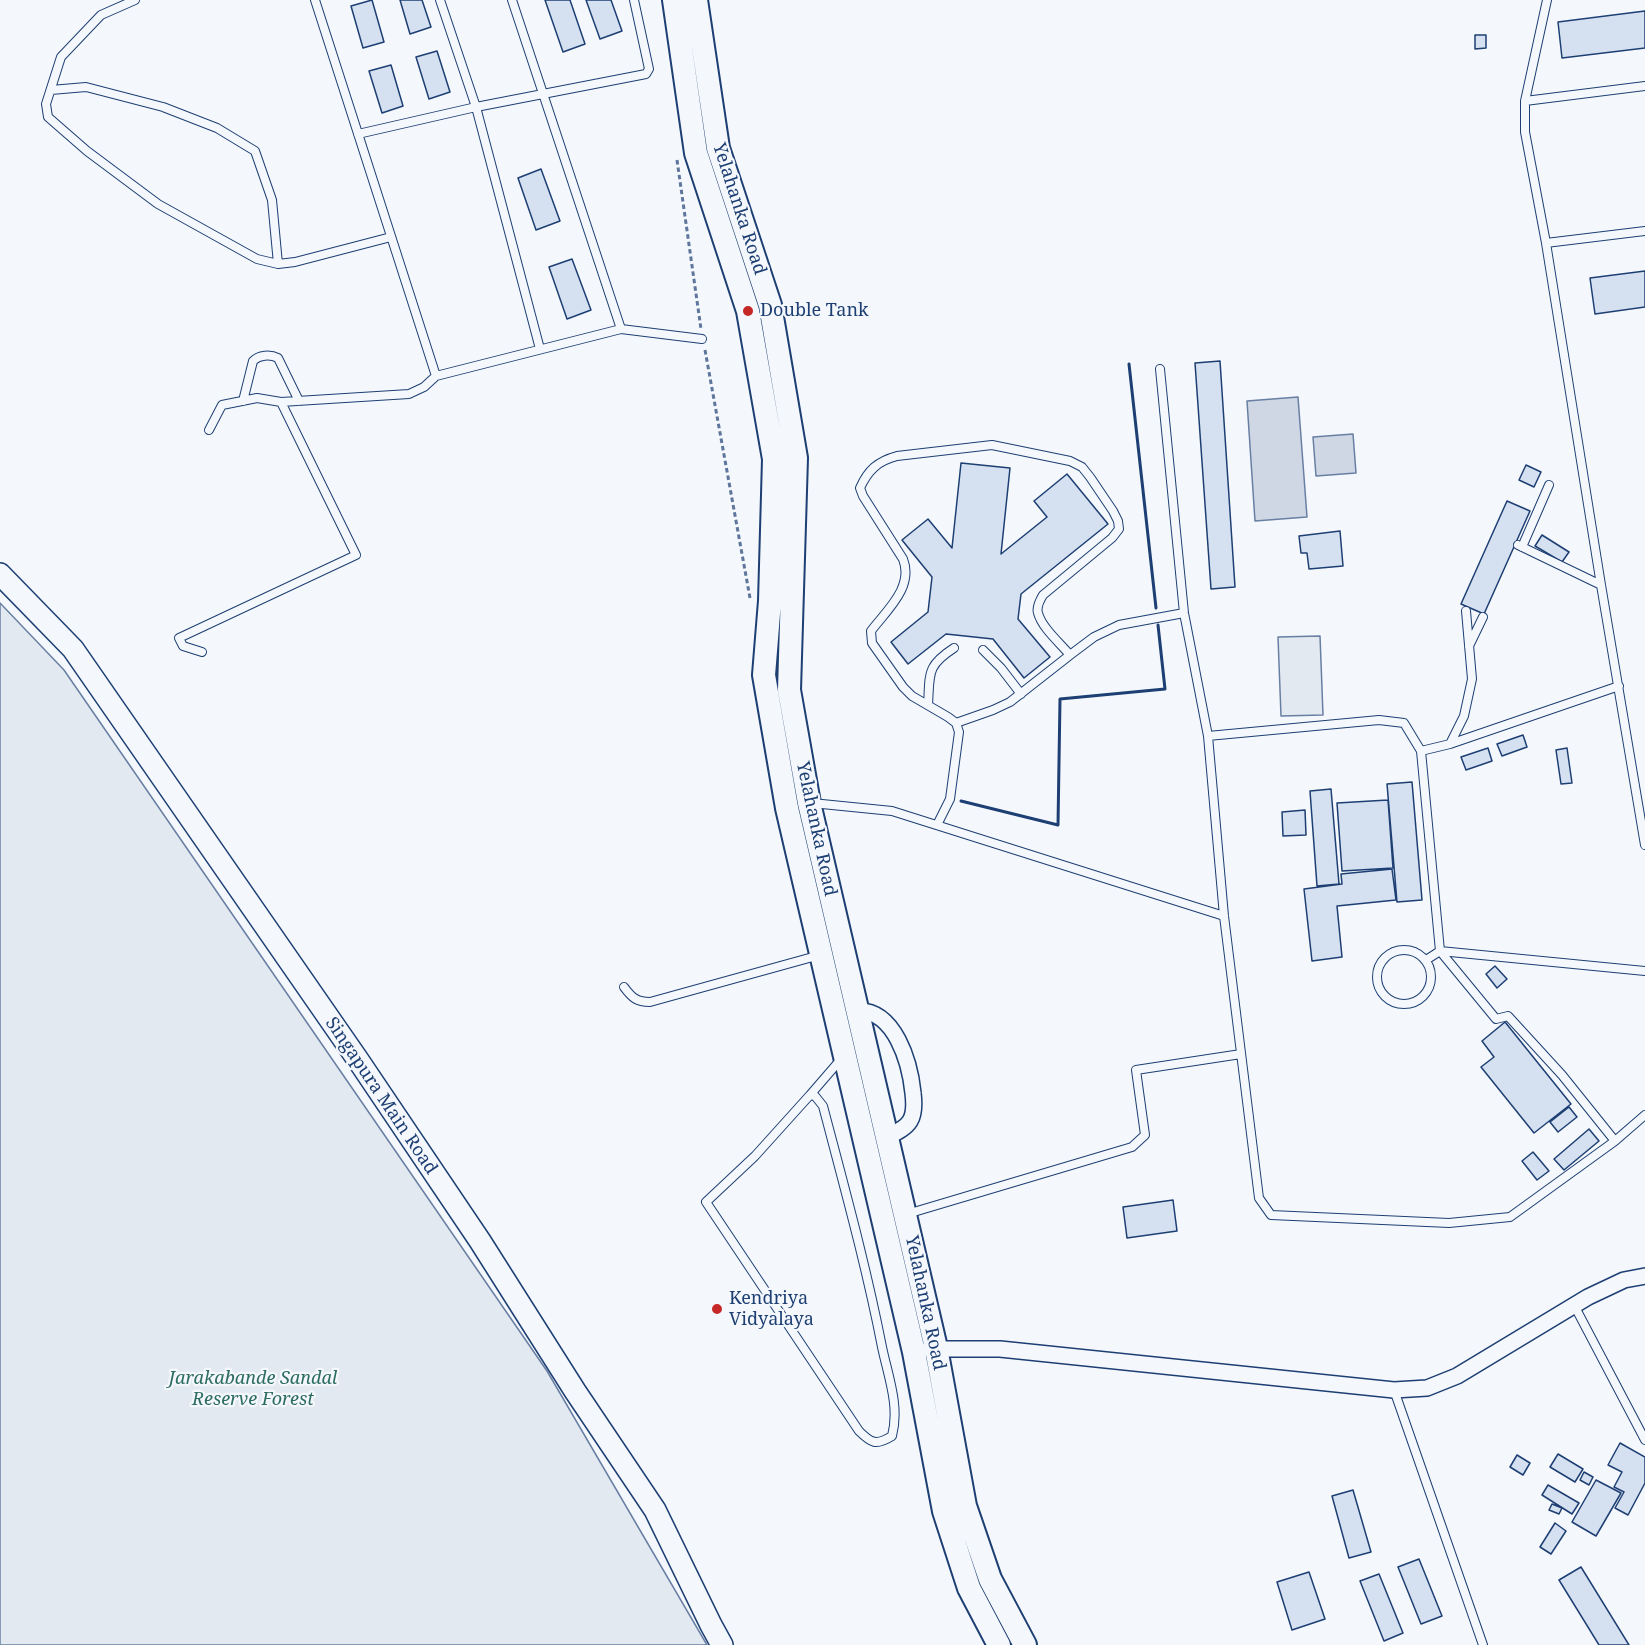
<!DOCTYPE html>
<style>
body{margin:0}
canvas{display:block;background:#f4f7fb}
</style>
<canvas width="1645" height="1645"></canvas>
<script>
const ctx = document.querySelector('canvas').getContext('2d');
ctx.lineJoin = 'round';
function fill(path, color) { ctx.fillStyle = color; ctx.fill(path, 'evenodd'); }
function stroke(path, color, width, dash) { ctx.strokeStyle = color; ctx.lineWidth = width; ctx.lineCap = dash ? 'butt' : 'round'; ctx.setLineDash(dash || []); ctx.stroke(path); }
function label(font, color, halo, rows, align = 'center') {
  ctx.font = font + ' "Noto Serif",serif'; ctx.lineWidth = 4.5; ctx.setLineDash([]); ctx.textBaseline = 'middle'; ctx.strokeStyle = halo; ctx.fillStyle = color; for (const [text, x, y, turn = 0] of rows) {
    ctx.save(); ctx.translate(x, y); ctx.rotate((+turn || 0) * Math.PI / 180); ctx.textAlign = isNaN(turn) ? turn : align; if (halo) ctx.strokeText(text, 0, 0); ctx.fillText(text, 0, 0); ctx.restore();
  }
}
const green = new Path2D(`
 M0,603L64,670L547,1371L707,1645H0Z
 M1320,636L1323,715L1281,716L1278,637Z`);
const water = new Path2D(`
 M1298,397L1307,517L1255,521L1247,401Z
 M1353,434L1356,473L1316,476L1313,437Z`);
const building = new Path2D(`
 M372,0L384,42L363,48L351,6Z
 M400,0H422L431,27L410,34Z
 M545,0H570L585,44L563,52Z
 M586,0H611L622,31L600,39Z
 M1645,11V48L1562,58L1558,22Z
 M1475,35H1486V48L1475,49Z
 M437,51L450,92L429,99L416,57Z
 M391,65L403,106L382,113L369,71Z
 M541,169L560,221L536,230L518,178Z
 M572,259L591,310L567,319L549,267Z
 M1645,271V307L1595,314L1590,278Z
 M1220,361L1235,587L1211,589L1195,363Z
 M961,463L1010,468L1001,554L1047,517L1034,501L1067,474L1108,524L1021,594L1018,619L1050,657L1024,678L993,639L946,634L908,664L891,642L928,612L932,577L902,540L928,519L952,548Z
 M1526,465L1541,472L1534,487L1519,480Z
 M1507,501L1530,511L1484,614L1461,604Z
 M1340,531L1343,566L1309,569L1307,553H1301L1299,536Z
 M1542,535L1569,552L1562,562L1535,546Z
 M1523,735L1527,747L1502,756L1497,744Z
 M1488,748L1492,761L1466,770L1461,757Z
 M1567,748L1572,783L1561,784L1556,750Z
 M1412,782L1422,900L1397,902L1387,784Z
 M1331,789L1339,884L1317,886L1310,791Z
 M1388,800L1393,868L1342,871L1337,803Z
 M1305,810L1306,835L1283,836L1282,812Z
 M1392,869L1396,900L1337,906L1342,957L1312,961L1304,889L1342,884L1341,874Z
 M1495,966L1507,979L1497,988L1486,974Z
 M1505,1022L1571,1104L1534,1133L1481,1067L1494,1057L1482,1041Z
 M1569,1107L1577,1117L1558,1132L1550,1122Z
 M1589,1129L1599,1141L1564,1170L1554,1159Z
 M1533,1152L1549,1171L1537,1180L1522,1161Z
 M1173,1200L1177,1231L1127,1238L1123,1207Z
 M1620,1443L1645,1457V1483L1628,1515L1615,1508L1624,1492L1614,1487L1622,1472L1608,1465Z
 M1558,1454L1583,1469L1575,1482L1550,1467Z
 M1517,1455L1530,1463L1523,1475L1510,1467Z
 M1584,1472L1593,1477L1589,1485L1580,1480Z
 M1596,1480L1621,1493L1596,1536L1572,1522Z
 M1548,1485L1579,1503L1572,1514L1542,1495Z
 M1353,1490L1371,1552L1349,1558L1332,1496Z
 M1552,1504L1562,1508L1559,1514L1549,1510Z
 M1555,1523L1566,1531L1551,1554L1540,1547Z
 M1419,1559L1442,1616L1421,1624L1398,1567Z
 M1581,1567L1629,1645H1599L1559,1580Z
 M1309,1572L1325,1619L1292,1630L1277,1582Z
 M1379,1574L1403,1633L1384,1641L1360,1581Z`);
const path = new Path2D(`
 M677,160L701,329
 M705,350L750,598`);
const lane = new Path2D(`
 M315,0L436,376
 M440,0L476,107L540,349
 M512,0L621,329
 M1547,0L1525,101V132L1546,243L1601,585L1645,845
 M51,90L86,87L163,107L217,128L255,151L272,200L278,264L257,259L158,204L87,151L48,117L46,104L61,57L101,15L135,0
 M1525,101L1645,86
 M358,134L476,107L646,74L649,69L634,0
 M1546,243L1645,231
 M278,264L295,262L391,237
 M1160,369L1184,613L1208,736L1224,916L1259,1198L1271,1215L1449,1223L1510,1217L1615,1141L1645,1115
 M243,401L253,361C259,355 270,354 278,358L299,401
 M209,430L222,405L257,398L281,402
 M1518,545L1601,585
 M1522,547L1549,485
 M1469,646L1483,617
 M983,650L1001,668L1021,694
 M202,652L183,646L179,638L356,555L281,402L409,394L424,387L436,376L621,329L702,339
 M928,705C930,674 926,666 954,648
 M956,723L993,710L1010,702L1070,655
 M1208,736L1379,720L1404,723L1421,751L1440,951L1496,1019L1508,1016L1562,1075L1615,1141
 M1450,744L1464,716L1472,679L1466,611
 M1421,751L1450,744L1619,686
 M812,803L892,811L1224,916
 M937,825L950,799L959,732L956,723L948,717L912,696L903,687L872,643L871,631C887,610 914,587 903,559L863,496L860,488C868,470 878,461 897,456L992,445L1070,461L1082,467L1090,477L1113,511L1118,521L1119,529L1112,538L1043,595C1040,600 1036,607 1038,613C1042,628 1060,643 1070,655L1094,637L1119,625L1184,613
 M1377 977a27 27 0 1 1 54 0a27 27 0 1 1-54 0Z
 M1426,960L1440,951L1645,971
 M624,987C632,998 637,1002 650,1002L820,955
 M810,1095L815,1096L823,1106C844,1186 866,1265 882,1347C888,1376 900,1406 892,1436C876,1446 871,1443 859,1431L706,1202L755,1156Z
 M810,1095L842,1058
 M907,1214L1132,1147L1145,1135L1136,1070L1241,1054
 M1574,1305L1645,1440
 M1394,1390L1483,1645`);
const street = new Path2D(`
 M857,1011C895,1009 910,1063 913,1093C914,1101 915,1113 910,1121C905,1129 895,1133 887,1137
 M929,1349H1000L1394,1390L1427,1388L1457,1376L1588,1297L1624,1280L1645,1276`);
const secondary = new Path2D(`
 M0,574L73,649L358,1060L480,1241L575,1391L655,1510L711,1625L722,1645`);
const primary = new Path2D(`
 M674,0L696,153L748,311L774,459L770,601L764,675L787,808L914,1352L944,1511L969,1588L999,1645
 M696,0L718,148L770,305L796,458L789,690L809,803L936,1348L965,1506L990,1579L1025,1645`);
const wall = new Path2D(`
 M1129,364L1156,608
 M961,801L1058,825L1060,699L1165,689L1158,625`);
const markers = [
 [748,311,6,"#c62828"],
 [717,1309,6,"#c62828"]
];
const streetNames = [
 ["Yelahanka Road",739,209,72],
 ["Yelahanka Road",816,829,78],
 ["Singapura Main Road",381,1096,56],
 ["Yelahanka Road",925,1303,78]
];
const poiNames = [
 ["Double Tank",760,311],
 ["Kendriya",729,1299],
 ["Vidyalaya",729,1320]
];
const parkNames = [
 ["Jarakabande Sandal",253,1379],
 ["Reserve Forest",253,1400]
];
fill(green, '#e3e9f0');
stroke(green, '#687fa3', 1.5);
fill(water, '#cfd7e4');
stroke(water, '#687fa3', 1.5);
fill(building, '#d5e0f0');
stroke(building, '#1d3f73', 1.5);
stroke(lane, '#1d3f73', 10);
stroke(street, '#1d3f73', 18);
stroke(secondary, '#1d3f73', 24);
stroke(primary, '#1d3f73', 26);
stroke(path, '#5e769c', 3, [4.5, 3]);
stroke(lane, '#f4f7fb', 8);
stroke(street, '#f4f7fb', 15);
stroke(secondary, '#f4f7fb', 21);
stroke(primary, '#f4f7fb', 22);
stroke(wall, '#1d3f73', 3);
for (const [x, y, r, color] of markers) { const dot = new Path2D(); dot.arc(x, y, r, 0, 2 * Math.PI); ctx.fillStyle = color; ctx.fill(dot); stroke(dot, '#f4f7fb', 2); }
label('18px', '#1d3f73', '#f4f7fb', streetNames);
label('18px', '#1d3f73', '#f4f7fb', poiNames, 'left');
label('italic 18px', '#2c6c60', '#f4f7fb', parkNames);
</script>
